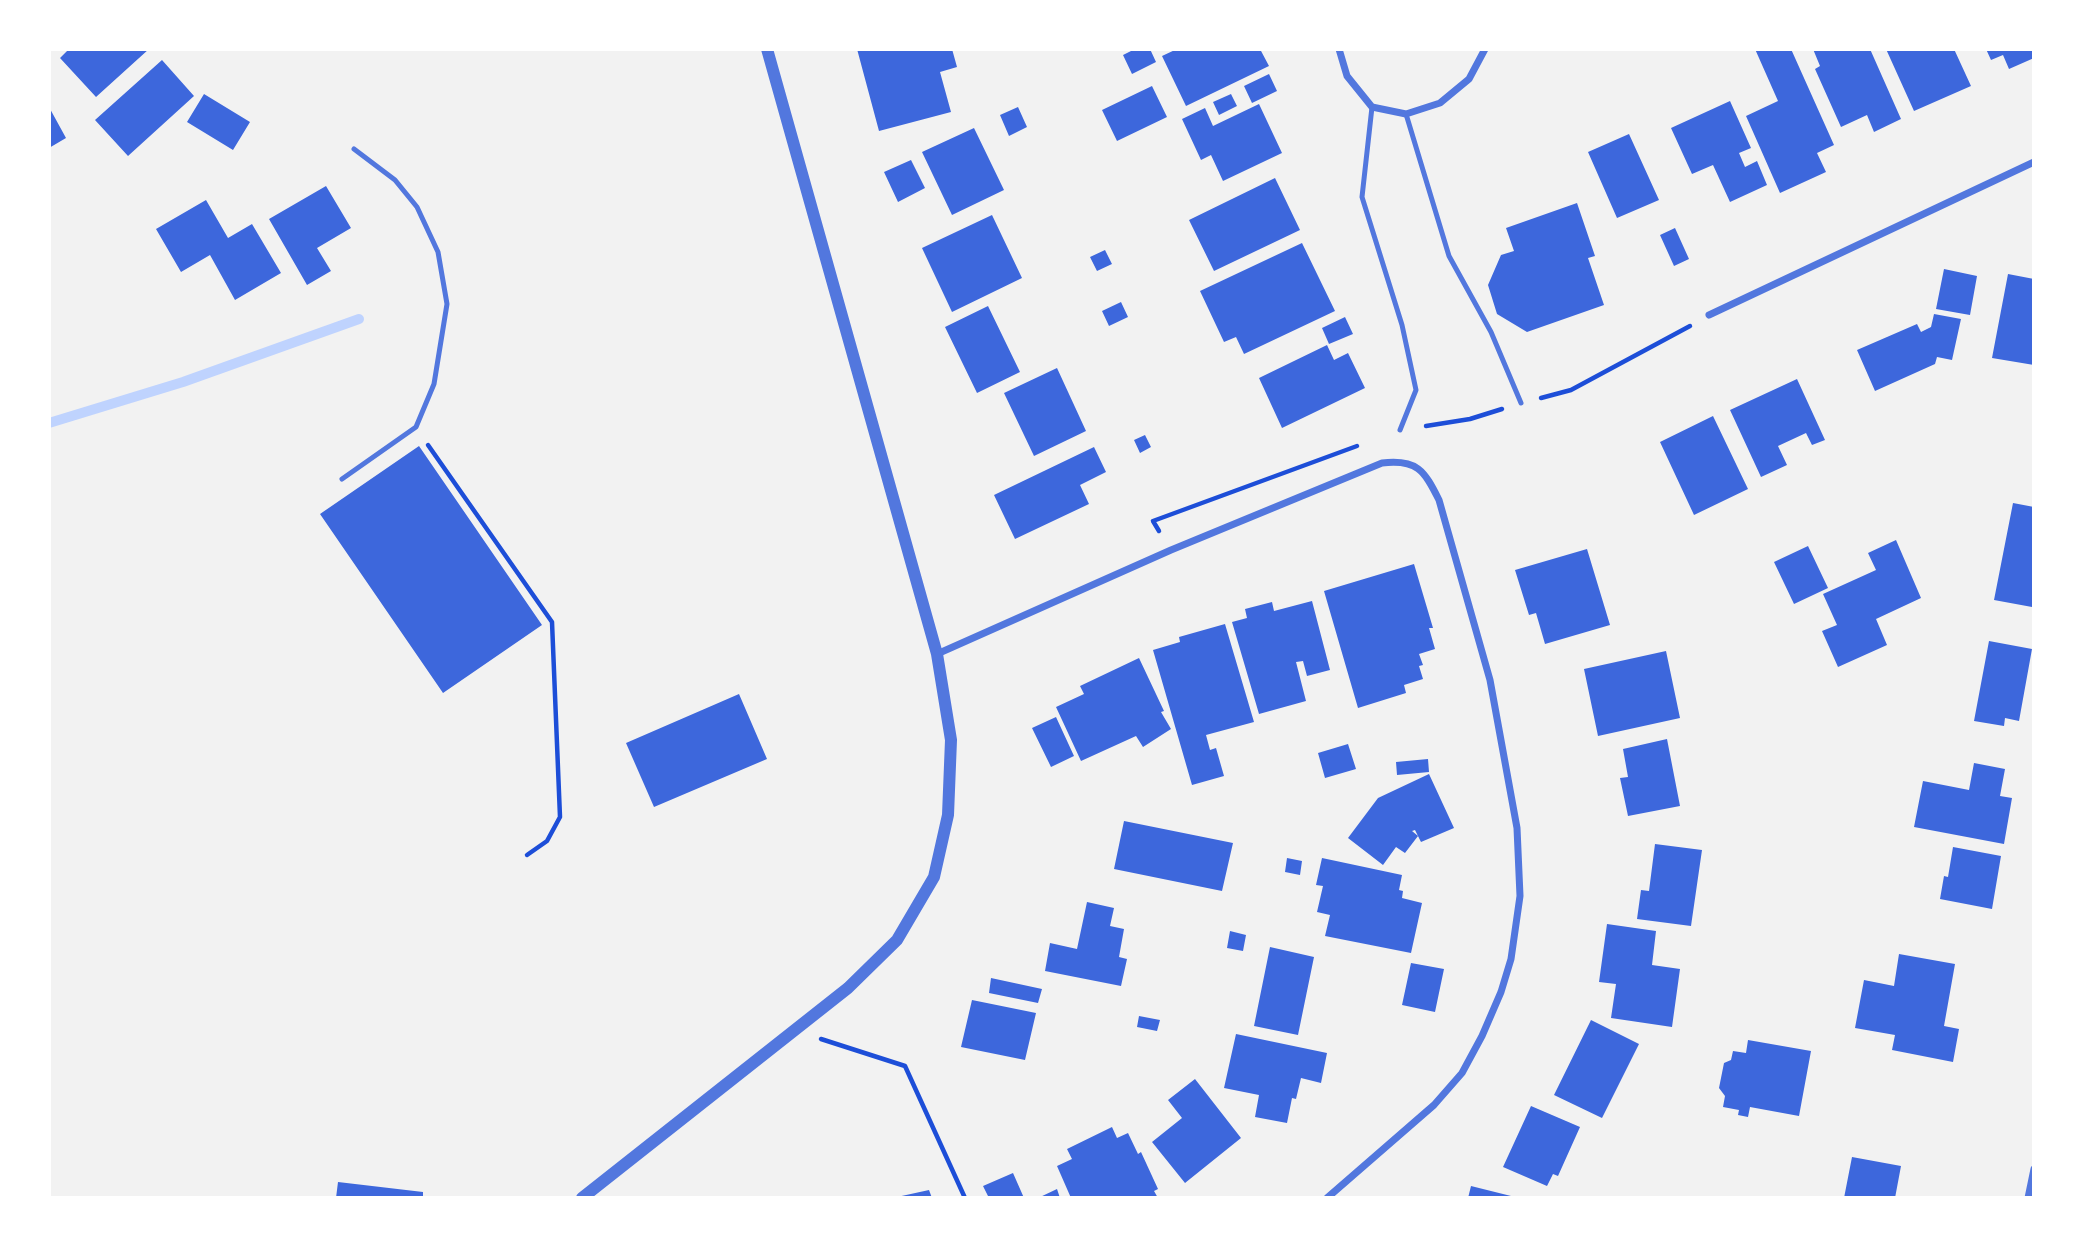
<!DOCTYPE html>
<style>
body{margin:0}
#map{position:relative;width:2083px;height:1247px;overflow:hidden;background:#f2f2f2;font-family:"DejaVu Sans",sans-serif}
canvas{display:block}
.frame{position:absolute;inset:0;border:51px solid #fff;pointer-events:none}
</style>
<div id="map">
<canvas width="2083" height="1247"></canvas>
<div class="frame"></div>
</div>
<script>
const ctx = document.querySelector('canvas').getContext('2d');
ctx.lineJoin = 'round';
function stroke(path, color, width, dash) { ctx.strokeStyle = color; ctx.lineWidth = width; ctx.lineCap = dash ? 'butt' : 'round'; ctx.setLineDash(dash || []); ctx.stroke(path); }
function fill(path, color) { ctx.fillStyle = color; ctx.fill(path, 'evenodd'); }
const stream = new Path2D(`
 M49,423L183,382L359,319`);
const building = new Path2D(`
 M69,49H149L96,97L60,58Z
 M857,49H952L957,67L940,72L951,112L879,131Z
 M1135,49H1150L1156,62L1132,74L1123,55Z
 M1177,49H1260L1269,66L1186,106L1162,56Z
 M1755,49H1791L1834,145L1817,153L1826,172L1780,193L1746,116L1778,101Z
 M1813,49H1870L1901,119L1874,132L1867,115L1841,127L1815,69L1820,66Z
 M1886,49H1954L1971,86L1914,111Z
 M1986,49H2034V58L2009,69L2003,55L1991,60Z
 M162,60L194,96L128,156L95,120Z
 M1269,74L1277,91L1252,103L1244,86Z
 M1152,86L1167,117L1117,141L1102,110Z
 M204,94L250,122L233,150L187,122Z
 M1231,94L1237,106L1219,115L1213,102Z
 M1730,101L1751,148L1739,153L1745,167L1757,161L1767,185L1730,202L1713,165L1692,174L1671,128Z
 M1259,104L1282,153L1223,181L1211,155L1201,160L1182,119L1205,108L1213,126Z
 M49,107L66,138L49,148Z
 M1018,107L1027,127L1009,136L1000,115Z
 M974,128L1004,190L952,215L922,152Z
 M1629,134L1659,200L1617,218L1588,152Z
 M911,160L925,188L898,202L884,172Z
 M1275,178L1300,230L1214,271L1189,220Z
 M326,186L351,228L317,248L331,271L307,285L269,219Z
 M206,200L228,238L252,224L281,273L235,300L210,255L181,272L156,229Z
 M1577,203L1595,256L1588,258L1604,305L1527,332L1497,314L1488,285L1501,255L1514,251L1506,228Z
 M992,215L1022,278L952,312L922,248Z
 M1675,228L1689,259L1674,266L1660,235Z
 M1302,243L1335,311L1244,354L1236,337L1224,342L1200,291Z
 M1105,250L1112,264L1097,271L1090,257Z
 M1944,269L1977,276L1970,315L1936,309Z
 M2008,274L2034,279V365L1992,358Z
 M1121,302L1128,317L1109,326L1102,311Z
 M988,306L1020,372L977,393L945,327Z
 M1934,314L1961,319L1952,360L1937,357L1935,364L1875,391L1857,350L1917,324L1921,332L1931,327Z
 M1345,317L1353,334L1329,344L1322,328Z
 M1327,345L1334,360L1348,353L1365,388L1282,428L1259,378Z
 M1057,368L1086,431L1034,456L1004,393Z
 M1797,379L1825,440L1812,445L1806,433L1778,446L1787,465L1761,477L1730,410Z
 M1713,416L1748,489L1694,515L1660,442Z
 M1145,435L1151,447L1140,453L1134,440Z
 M419,446L542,625L443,693L320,514Z
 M1094,447L1106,472L1080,485L1089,504L1015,539L994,495Z
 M2013,503L2034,507V596L2032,607L1994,600Z
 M1896,540L1921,598L1876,619L1887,645L1838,667L1822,631L1837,625L1823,594L1876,570L1868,553Z
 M1808,546L1828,588L1794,604L1774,562Z
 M1587,549L1610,625L1545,644L1536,613L1529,615L1515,570Z
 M1414,564L1433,628H1429L1435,649L1419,654L1423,665L1419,666L1423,679L1404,685L1406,693L1358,708L1324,591Z
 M1312,601L1330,670L1307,676L1303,661L1296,662L1306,701L1259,714L1232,622L1247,618L1245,609L1272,602L1274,611Z
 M1225,624L1254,722L1206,735L1210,750L1216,748L1224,776L1192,785L1153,650L1180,642L1179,637Z
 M1989,641L2032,649L2019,721L2005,718L2004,726L1974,721Z
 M1666,651L1680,718L1598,736L1584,669Z
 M1139,658L1164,711L1161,712L1171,729L1143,747L1136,736L1081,761L1056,707L1084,694L1080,686Z
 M739,694L767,759L654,807L626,743Z
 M1056,717L1074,756L1051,767L1032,728Z
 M1667,739L1680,806L1628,816L1620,778L1628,777L1623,749Z
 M1348,744L1356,769L1325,778L1318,753Z
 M1428,759L1429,772L1397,775L1396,762Z
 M1974,763L2005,769L2000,796L2012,798L2004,844L1914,827L1923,781L1969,790Z
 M1429,774L1454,828L1421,842L1415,830L1412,831L1418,836L1405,853L1396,847L1383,865L1348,838L1378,798Z
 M1124,821L1233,843L1222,891L1114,869Z
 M1655,844L1702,850L1691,926L1637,919L1641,890L1649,891Z
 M1953,847L2001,856L1992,909L1940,899L1944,876L1948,877Z
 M1287,858L1302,861L1300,875L1285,872Z
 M1322,858L1402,875L1399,890L1403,891L1402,898L1422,903L1411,953L1325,936L1330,915L1317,912L1323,886L1316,885Z
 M1087,902L1114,908L1110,926L1124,929L1119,957L1127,959L1121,986L1045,971L1050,943L1077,949Z
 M1607,924L1656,931L1652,965L1680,969L1672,1027L1611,1018L1616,984L1599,982Z
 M1230,931L1246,935L1243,951L1227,948Z
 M1270,947L1314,957L1298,1035L1254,1026Z
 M1899,954L1955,964L1944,1026L1959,1029L1953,1062L1892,1050L1895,1035L1855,1028L1864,980L1894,986Z
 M1411,963L1444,969L1435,1012L1402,1005Z
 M991,978L1042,989L1038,1003L989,993Z
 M972,1000L1036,1013L1025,1060L961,1047Z
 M1139,1016L1160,1020L1157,1031L1137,1027Z
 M1591,1020L1639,1044L1602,1118L1554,1095Z
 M1236,1034L1327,1053L1321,1083L1301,1078L1296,1099L1292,1098L1287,1123L1255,1117L1259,1095L1224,1088Z
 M1748,1040L1811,1051L1799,1116L1750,1107L1748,1117L1738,1115L1739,1110L1723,1107L1725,1096L1719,1088L1724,1063L1731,1060L1733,1051L1746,1053Z
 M1195,1079L1241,1138L1185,1183L1152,1142L1182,1118L1168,1100Z
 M1531,1106L1580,1127L1558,1176L1553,1174L1547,1186L1503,1167Z
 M1112,1127L1117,1138L1128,1133L1138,1154L1141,1152L1158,1189L1154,1191L1158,1198H1071L1057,1166L1072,1159L1067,1149Z
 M1852,1157L1901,1166L1895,1198H1844Z
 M1013,1173L1024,1198H989L983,1186Z
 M338,1182L423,1192V1198H336Z
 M1471,1186L1515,1197V1198H1468Z
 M1057,1189L1060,1198H1038Z
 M929,1190L932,1198H898L897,1197Z`);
const path = new Path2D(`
 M1541,398L1571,390L1690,326
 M1426,426L1470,419L1502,409
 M428,445L552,622L560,817L547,841L527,855
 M1159,531L1153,521L1357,446
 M821,1039L905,1066L965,1198`);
const service = new Path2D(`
 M1372,107L1362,197L1402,325L1416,390L1400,430
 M1406,114L1449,256L1491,332L1521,403
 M342,479L416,427L434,384L447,304L438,252L417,207L395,180L354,149`);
const minor = new Path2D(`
 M1339,49L1347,76L1372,107L1406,114L1440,103L1469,79L1485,49
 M1709,315L2034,162
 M937,654L1171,550L1382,463C1417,459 1424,470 1439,500L1490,680L1517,828L1520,896L1511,959L1501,992L1482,1036L1462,1073L1434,1105L1327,1198
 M2028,1198L2034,1169`);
const tertiary = new Path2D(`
 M582,1198L848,988L897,940L934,877L948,815L951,740L937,654L767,49`);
stroke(stream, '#bfd3fe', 10);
fill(building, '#3d67dc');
stroke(path, '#1d4ed8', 4.5);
stroke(service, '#5277de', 5);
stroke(minor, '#5277de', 7);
stroke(tertiary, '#5277de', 12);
</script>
